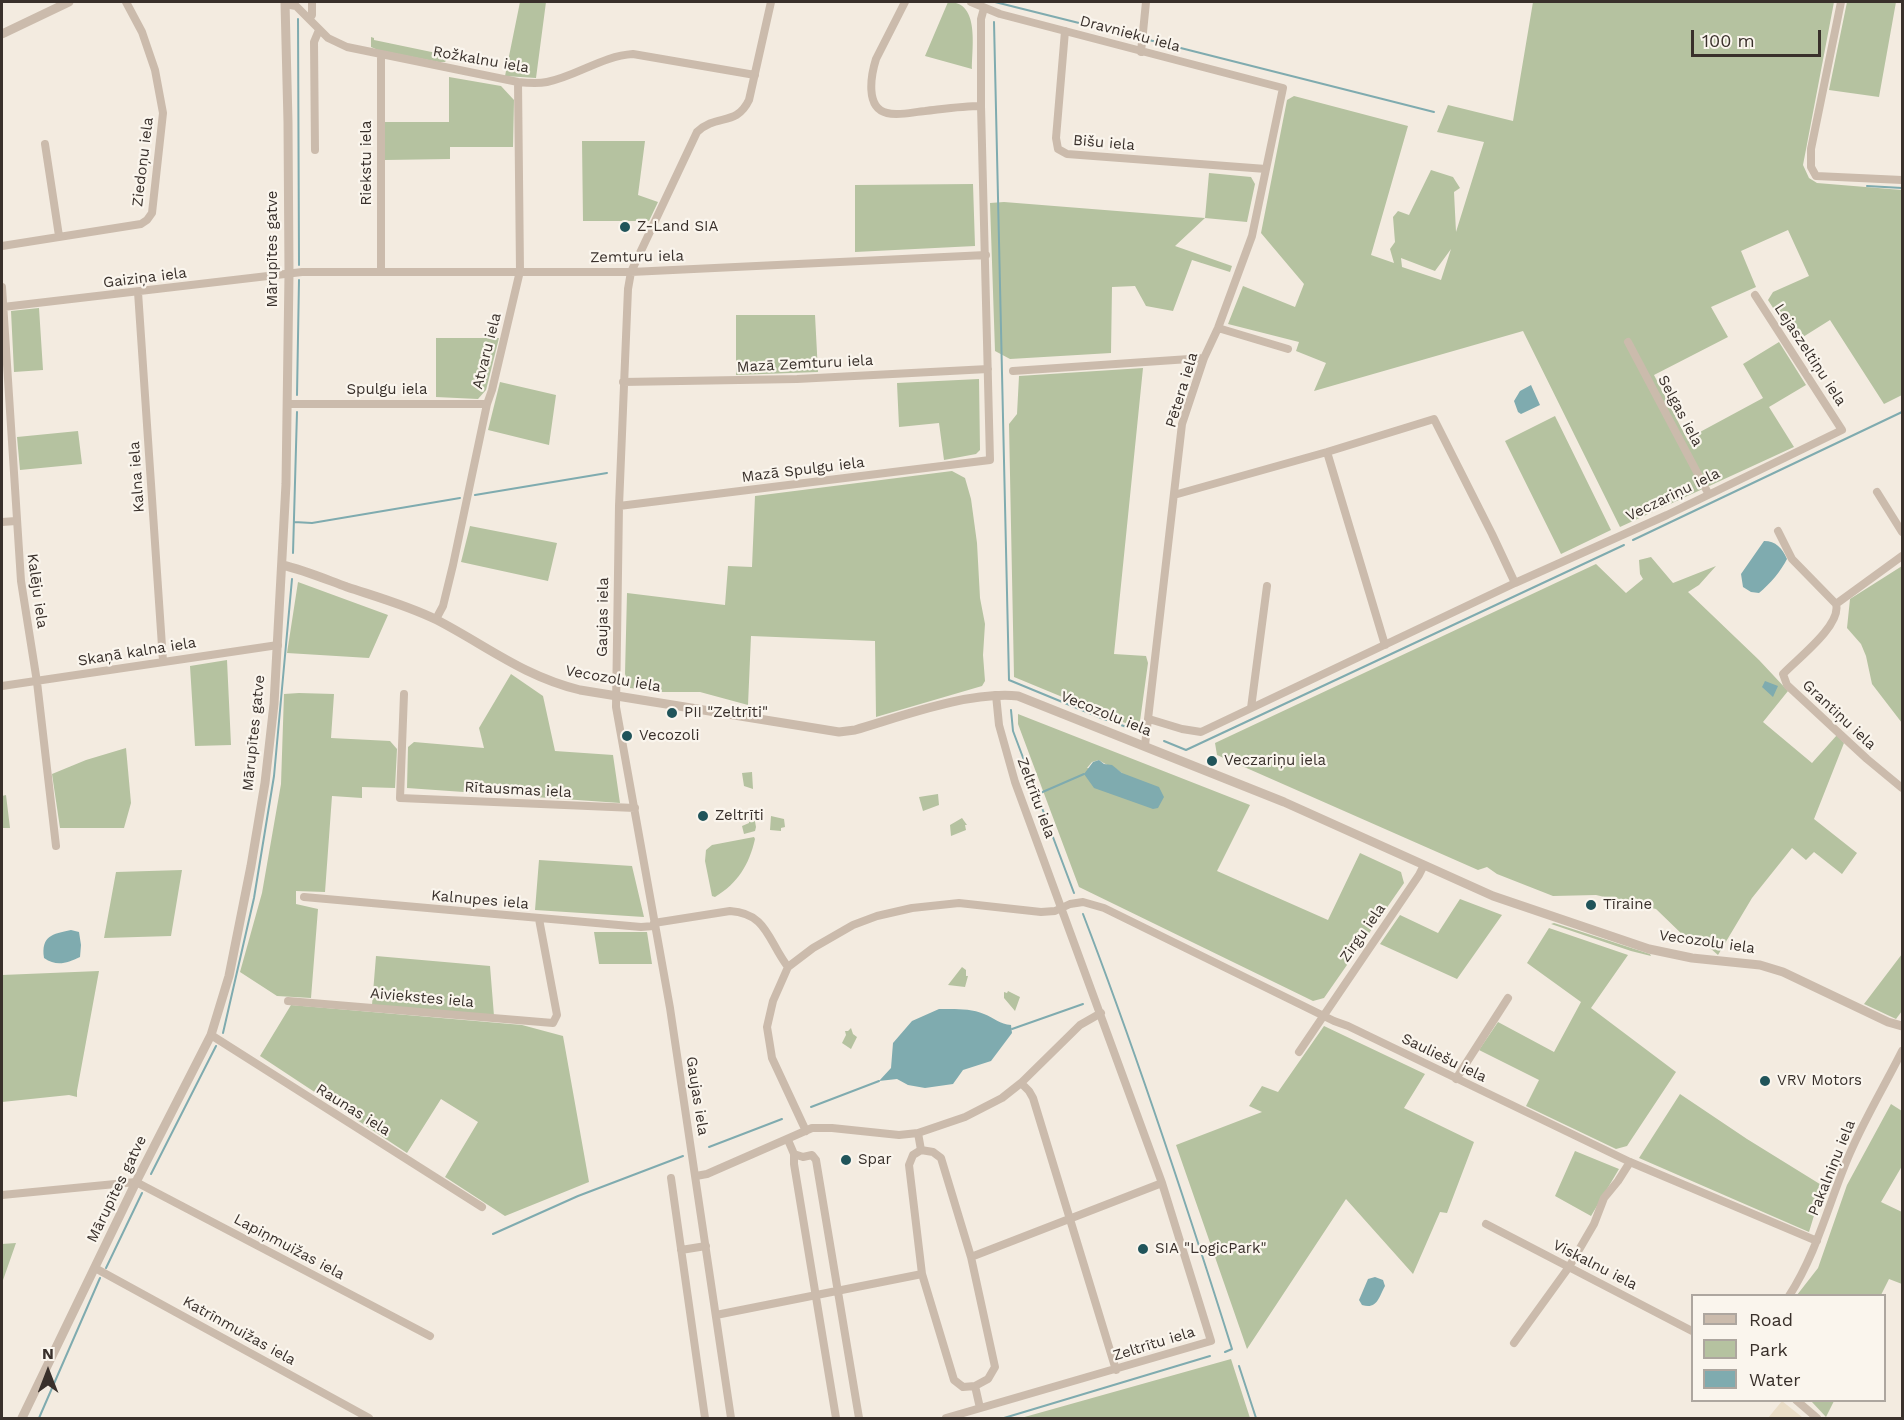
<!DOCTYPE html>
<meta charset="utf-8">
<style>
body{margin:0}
#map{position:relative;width:1904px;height:1420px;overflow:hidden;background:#f3ebe0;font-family:"Work Sans",sans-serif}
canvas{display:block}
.frame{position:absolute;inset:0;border:3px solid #39302b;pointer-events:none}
.legend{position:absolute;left:1691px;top:1294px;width:195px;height:108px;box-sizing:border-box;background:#faf5ed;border:2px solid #ada69f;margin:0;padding:8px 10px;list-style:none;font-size:18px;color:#39302b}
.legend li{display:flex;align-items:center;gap:12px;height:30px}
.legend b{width:30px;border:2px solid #ada69f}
.north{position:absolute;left:18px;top:1342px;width:60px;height:60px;-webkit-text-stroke:4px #faf5ed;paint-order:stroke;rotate:0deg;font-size:16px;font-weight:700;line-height:24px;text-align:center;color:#39302b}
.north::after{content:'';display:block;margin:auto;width:21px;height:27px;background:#39302b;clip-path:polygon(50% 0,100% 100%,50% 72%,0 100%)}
.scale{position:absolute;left:1691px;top:30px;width:130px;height:27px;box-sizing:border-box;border:3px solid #39302b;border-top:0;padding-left:8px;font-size:18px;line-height:21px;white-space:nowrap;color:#39302b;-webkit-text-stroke:4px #faf5ed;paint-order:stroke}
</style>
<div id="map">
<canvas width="1904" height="1420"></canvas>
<div class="frame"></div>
<ul class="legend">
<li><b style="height:8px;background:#cbbbac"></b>Road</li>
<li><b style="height:16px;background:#b5c2a0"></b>Park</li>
<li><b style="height:16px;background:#7fabaf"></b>Water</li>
</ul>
<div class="north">N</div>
<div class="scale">100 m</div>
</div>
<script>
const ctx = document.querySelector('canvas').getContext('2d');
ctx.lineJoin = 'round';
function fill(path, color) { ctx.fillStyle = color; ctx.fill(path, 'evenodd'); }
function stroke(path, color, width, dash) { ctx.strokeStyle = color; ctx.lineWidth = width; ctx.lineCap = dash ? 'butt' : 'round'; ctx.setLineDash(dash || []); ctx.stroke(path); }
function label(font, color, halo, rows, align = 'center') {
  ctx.font = font + ' "Work Sans",sans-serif'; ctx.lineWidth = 4.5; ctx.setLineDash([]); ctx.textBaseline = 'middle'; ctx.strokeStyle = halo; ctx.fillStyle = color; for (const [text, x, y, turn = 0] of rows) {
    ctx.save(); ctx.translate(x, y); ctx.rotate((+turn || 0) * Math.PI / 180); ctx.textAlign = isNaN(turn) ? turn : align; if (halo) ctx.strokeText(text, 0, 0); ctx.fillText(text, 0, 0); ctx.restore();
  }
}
const green = new Path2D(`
 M520,2H546L536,78L505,76Z
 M948,2C980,1 972,47 972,69L925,56Z
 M1533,2H1834L1803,165L1809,178L1817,183L1902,190V395L1884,404L1830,320L1795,342L1768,300L1773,292L1809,276L1788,230L1741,251L1756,287L1711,307L1728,337L1654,375L1687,439L1763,398L1743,364L1779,342L1806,385L1769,407L1794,447L1620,527L1523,331L1314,391L1326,363L1296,351L1299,342L1228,324L1243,286L1295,307L1304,284L1261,233L1287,100L1294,96L1408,126L1371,255L1394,263L1390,249L1395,242L1393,217L1398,211L1409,215L1431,170L1453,177L1460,188L1454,192L1456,232L1484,142L1437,132L1448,105L1513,121ZM1451,249L1441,280L1402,267L1401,258L1435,271Z
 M1847,2H1896L1879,97L1829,90Z
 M371,37L374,38V40L446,55L447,51H450L451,54L445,62H438L378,50L371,47Z
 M449,77L501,86L514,100L513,147H450V159L385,160V122H449Z
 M582,141H645L638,195L658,202L649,221H583Z
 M1209,173L1251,177L1255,184L1247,222L1205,218L1175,246L1232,266L1230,272L1192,260L1173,311L1146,306L1135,286L1112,287L1111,353L1010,359L995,351L990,203L1004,202L1205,218Z
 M973,184L975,246L855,252V185Z
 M39,308L43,370L14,372L11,311Z
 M736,315H815L818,372L736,375Z
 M436,338H499L486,390L478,399L436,397Z
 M1143,368L1114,654L1146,656L1148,663L1140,721L1135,727L1014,677L1009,424L1017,414L1019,376Z
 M979,379L980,450L976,454L944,460L939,423L899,427L897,383Z
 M500,382L556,395L549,445L488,430Z
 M1555,416L1611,530L1561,554L1505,441Z
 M78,431L82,464L20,470L17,437Z
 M952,471L965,478L971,499L977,543L980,598L985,624L983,655L985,681L982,686L876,717L875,641L751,636L748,705L700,692H662L630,688L625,674L627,593L725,605L728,566L752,567L755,496Z
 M470,526L557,543L548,581L461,562Z
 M1651,557L1673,583L1716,566L1699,585L1688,592L1759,660L1788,691L1763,722L1812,763L1837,735L1844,743L1814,819L1857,853L1842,874L1814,852L1806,860L1792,848L1752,898L1718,955L1702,941L1686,938L1656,909L1596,895L1553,896L1497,874L1487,867L1478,870L1217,755L1215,743L1596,564L1626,593L1643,579L1640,574L1639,560Z
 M1902,566V723L1872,684L1866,656L1861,644L1847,628L1850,599Z
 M298,582L388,615L369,658L287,653Z
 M227,660L231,745L195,746L190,666Z
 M511,674L543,696L555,751L613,755L620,803L407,788L408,747L414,742L484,748L479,728Z
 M299,693L334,694L331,738L390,741L397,749L395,788L362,787V798L332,796L325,892L296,891V904L318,909L311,998L277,996L240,972L262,893L281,784L284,694Z
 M1018,714L1250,805L1217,871L1328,920L1360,853L1401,872L1404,883L1324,998L1313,1001L1079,887L1018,724ZM1099,760C1107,766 1113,766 1122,773L1087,768L1092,762Z
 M126,748L131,803L124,828H60L52,774L86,760Z
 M752,772L753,789L744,786L742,773Z
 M938,794L939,805L923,811L919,797Z
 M6,795L10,828H2V796Z
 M754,816L756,827L755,831L744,834L742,826L749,823V817Z
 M771,816L784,819L785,827L781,828V831L770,830Z
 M962,818L967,825H965L966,830L951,836L950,825Z
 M754,837L755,839C749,865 738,883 715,897L712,896L705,861L706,850L712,845Z
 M539,860L632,866L644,917L535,910Z
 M182,870L171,936L104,938L116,872Z
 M1460,899L1502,915L1457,979L1380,944L1400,915L1438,933Z
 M1554,923L1650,954L1651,956L1631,951L1551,924Z
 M1549,928L1628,955L1591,1008L1676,1072L1627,1146L1616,1149L1526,1106L1539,1080L1479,1050L1498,1022L1554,1052L1581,1002L1527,963Z
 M594,932H647L652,964H599Z
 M1902,954V1011L1896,1019L1864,1004Z
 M376,956L490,966L494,1016L372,1005Z
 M962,967L966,970V976H968L965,987L948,985Z
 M99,971L77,1091V1097L69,1095L2,1102V975Z
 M1008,991L1020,997L1015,1011L1004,998V992L1007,993Z
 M291,1005L522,1025L563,1036L589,1182L505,1216L445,1177L478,1122L441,1099L407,1153L260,1056Z
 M1324,1026L1425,1074L1404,1108L1474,1142L1447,1213L1440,1212L1413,1274L1346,1199L1247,1349L1176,1145L1262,1112L1249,1106L1262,1086L1278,1092Z
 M851,1028L853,1034L857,1037L851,1049L842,1043L846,1035L845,1031H848Z
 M1680,1094L1747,1139L1823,1186L1809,1232L1639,1158Z
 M1891,1104L1902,1111V1166L1881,1202L1902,1212V1284L1889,1279L1881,1295H1797L1818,1268L1847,1185Z
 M1575,1151L1619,1169L1591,1216L1555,1196Z
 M16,1243L2,1283V1244Z
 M1231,1359L1250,1418H1021Z
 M1811,1401H1834L1826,1417Z`);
const plaza = new Path2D(`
 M1782,1401L1802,1417L1800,1418H1768Z`);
const water = new Path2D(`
 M1531,385L1540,405L1521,414L1518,412L1514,401L1520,391Z
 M1764,541C1776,541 1782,548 1787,559C1781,571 1770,584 1759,593L1751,592L1743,587L1741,574Z
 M1765,681L1778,686L1773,697L1762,687Z
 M1099,760L1104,764L1112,765L1122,773L1159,787L1164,797L1158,808L1153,809L1094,788L1084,774L1093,762Z
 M71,930L79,932L81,945L80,957C67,963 57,967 44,958C41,936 52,934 71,930Z
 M939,1009C954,1009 970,1008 984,1014C994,1018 1000,1024 1011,1025L1012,1033L991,1061L963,1070L953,1084L925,1088L908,1085L897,1079L879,1081L891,1068L893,1043L912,1021Z
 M1375,1277L1383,1280L1385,1286C1379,1297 1377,1310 1362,1305L1359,1300L1368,1279Z`);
const stream = new Path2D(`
 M995,2L1135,37
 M298,19L299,265
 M994,22L1009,680L1106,720
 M1149,40L1434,112
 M1867,186L1902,188
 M297,395L299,280
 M475,495L607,473
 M294,522L312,523L460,498
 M1633,540L1902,412
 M293,553L297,412
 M1011,710L1013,731L1074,893
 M1121,725L1129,728
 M1164,741L1186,750L1624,545
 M1038,794L1084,774
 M1083,914C1138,1057 1186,1203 1232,1349L1225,1352
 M1012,1029L1083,1004
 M223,1033L254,898L274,776L292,579
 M811,1107L879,1081
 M709,1147L782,1119
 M151,1174L216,1046
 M493,1234L578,1196L683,1156
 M106,1268L142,1193
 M1239,1366L1256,1418
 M39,1418L100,1278
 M1004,1418L1210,1356`);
const minor = new Path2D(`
 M905,2L876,59C871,75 865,108 887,113C899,116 913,112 925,111C943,109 962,106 981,106
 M971,2L1000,14L1283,88L1252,236L1218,328L1204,358L1182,424L1145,745
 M1841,2L1811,149V167L1816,176L1902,180
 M285,4L296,6L328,38L347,47L518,82C527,83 537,84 547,82C577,76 602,56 633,54L755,75
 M309,19L312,15V2
 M1065,31L1056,138L1058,149L1067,154L1266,169
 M1141,52L1146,2
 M45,144L59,236
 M315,150L314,42L319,30
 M2,246L141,224L147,220L152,213L163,113L155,70L142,32L126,2
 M381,271V56
 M2,287L21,581L37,682L56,846
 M138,292L163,661
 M3,307L302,272H631L986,255
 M1218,328L1288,349
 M1628,342L1708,493
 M1013,371L1204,358
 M623,382L797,379L988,369
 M288,404H487
 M1327,452L1385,645
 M1877,492L1902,532
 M1174,495L1327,452L1434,419L1492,534L1515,583
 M619,506L990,460L981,106V19L984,8
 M2,522L16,521
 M1778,531L1792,559L1836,604C1842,625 1797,659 1783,674L1787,685L1867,759L1902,788
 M1836,604L1902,556
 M436,619L443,606L453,565L487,404L492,390L520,271L518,82
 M2,686L278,645
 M404,694L400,798L635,808
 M1251,708L1267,586
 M1149,719L1182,729L1201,732L1515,583L1667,515L1842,430L1755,295
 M304,897L641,927L654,926
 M654,923L730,911C767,913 768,941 788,967
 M288,1001L553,1023L557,1015L539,919
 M211,1035L482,1207
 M1299,1052L1419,875L1424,865
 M1456,1079L1508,998
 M1021,1083L1029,1091L1033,1098L1116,1370
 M806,1131L772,1058L767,1027L773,1001L788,967L813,948L853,925L877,916L912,908L959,903L1041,912L1055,911L1070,904L1083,902L1104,908L1334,1021L1348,1026L1630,1162L1817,1241
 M918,1133L921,1150L933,1152L941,1158L971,1257L995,1367L988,1379L975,1386L980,1408
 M788,1140L794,1154V1164L836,1418
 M921,1150L913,1155L909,1165L922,1274L954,1380L963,1387L975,1386
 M794,1154L803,1157L812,1155L816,1160L859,1418
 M696,1176L707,1174L812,1128H832L899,1135L918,1133L965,1117L1002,1098L1021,1083L1080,1025L1101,1013
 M671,1178L705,1418
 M2,1195L136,1182L430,1336
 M1486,1224L1692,1331
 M681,1250L706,1246
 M971,1257L1162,1183
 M95,1268L369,1418
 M1789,1296C1818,1251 1829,1201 1850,1153C1865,1118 1885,1085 1902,1051
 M716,1315L922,1274
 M1514,1343L1569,1267L1594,1224L1604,1198L1618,1181L1630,1162
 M1796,1400L1817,1418
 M731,1418L670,1008L616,707L619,506L628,289L631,272L697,132C717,113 736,127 749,100L771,2
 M946,1418L1211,1341L1162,1183L1015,782L999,725L996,695`);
const tertiary = new Path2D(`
 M2,34L69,2
 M282,565C304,570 325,579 347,587C377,597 409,606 437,620C487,646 523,676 580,690L839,732L855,730C903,716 969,691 1018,696L1284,802L1493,896L1649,949L1692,958L1760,965L1783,972L1888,1022L1902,1026
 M22,1418L136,1182L211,1035L229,976L251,866L265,783L274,704L286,484L289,274L288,122L285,2`);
const markers = [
 [625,227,6,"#20545a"],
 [672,713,6,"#20545a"],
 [627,736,6,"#20545a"],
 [1212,761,6,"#20545a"],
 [703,816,6,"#20545a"],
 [1591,905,6,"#20545a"],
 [1765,1081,6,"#20545a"],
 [846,1160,6,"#20545a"],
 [1143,1249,6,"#20545a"]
];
const streetNames = [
 ["Dravnieku iela",1130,34,15],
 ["Rožkalnu iela",481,60,10],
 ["Bišu iela",1104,143,5],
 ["Ziedoņu iela",143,162,-83],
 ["Riekstu iela",367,163,-90],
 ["Mārupītes gatve",273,249,-90],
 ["Zemturu iela",637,257,-1],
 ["Gaiziņa iela",145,278,-7],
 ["Atvaru iela",487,351,-76],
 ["Lejaszeltiņu iela",1810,355,57],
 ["Mazā Zemturu iela",805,364,-3],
 ["Spulgu iela",387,390],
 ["Pētera iela",1182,390,-73],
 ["Selgas iela",1680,411,62],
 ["Mazā Spulgu iela",803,470,-7],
 ["Kalna iela",137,477,-94],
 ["Veczariņu iela",1673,495,-26],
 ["Kalēju iela",37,591,82],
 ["Gaujas iela",603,617,-89],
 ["Skaņā kalna iela",137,652,-9],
 ["Vecozolu iela",613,679,10],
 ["Vecozolu iela",1106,714,22],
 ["Grantiņu iela",1839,715,43],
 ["Mārupītes gatve",254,733,-84],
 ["Rītausmas iela",518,790,3],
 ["Zeltrītu iela",1036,798,70],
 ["Kalnupes iela",480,900,5],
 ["Zirgu iela",1363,933,-55],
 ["Vecozolu iela",1707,942,8],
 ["Aiviekstes iela",422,998,5],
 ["Sauliešu iela",1444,1058,26],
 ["Gaujas iela",697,1096,81],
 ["Raunas iela",353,1110,32],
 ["Pakalniņu iela",1832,1168,-68],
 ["Mārupītes gatve",117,1189,-64],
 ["Lapiņmuižas iela",289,1247,28],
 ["Viskalnu iela",1595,1265,27],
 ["Katrīnmuižas iela",239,1331,29],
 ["Zeltrītu iela",1154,1344,-17]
];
const poiNames = [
 ["Z-Land SIA",637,227],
 ["PII \"Zeltrīti\"",684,713],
 ["Vecozoli",639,736],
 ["Veczariņu iela",1224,761],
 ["Zeltrīti",715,816],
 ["Tīraine",1603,905],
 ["VRV Motors",1777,1081],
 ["Spar",858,1160],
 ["SIA \"LogicPark\"",1155,1249]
];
fill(green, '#b5c2a0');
fill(plaza, '#eaddc7');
fill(water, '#7fabaf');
stroke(stream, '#7fabaf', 2);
stroke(minor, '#cbbbac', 8);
stroke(tertiary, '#cbbbac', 9);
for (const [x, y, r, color] of markers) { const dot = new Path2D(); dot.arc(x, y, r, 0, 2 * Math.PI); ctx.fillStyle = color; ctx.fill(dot); stroke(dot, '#faf5ed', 2); }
label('15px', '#39302b', '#faf5ed', streetNames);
label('15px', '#39302b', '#faf5ed', poiNames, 'left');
</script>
